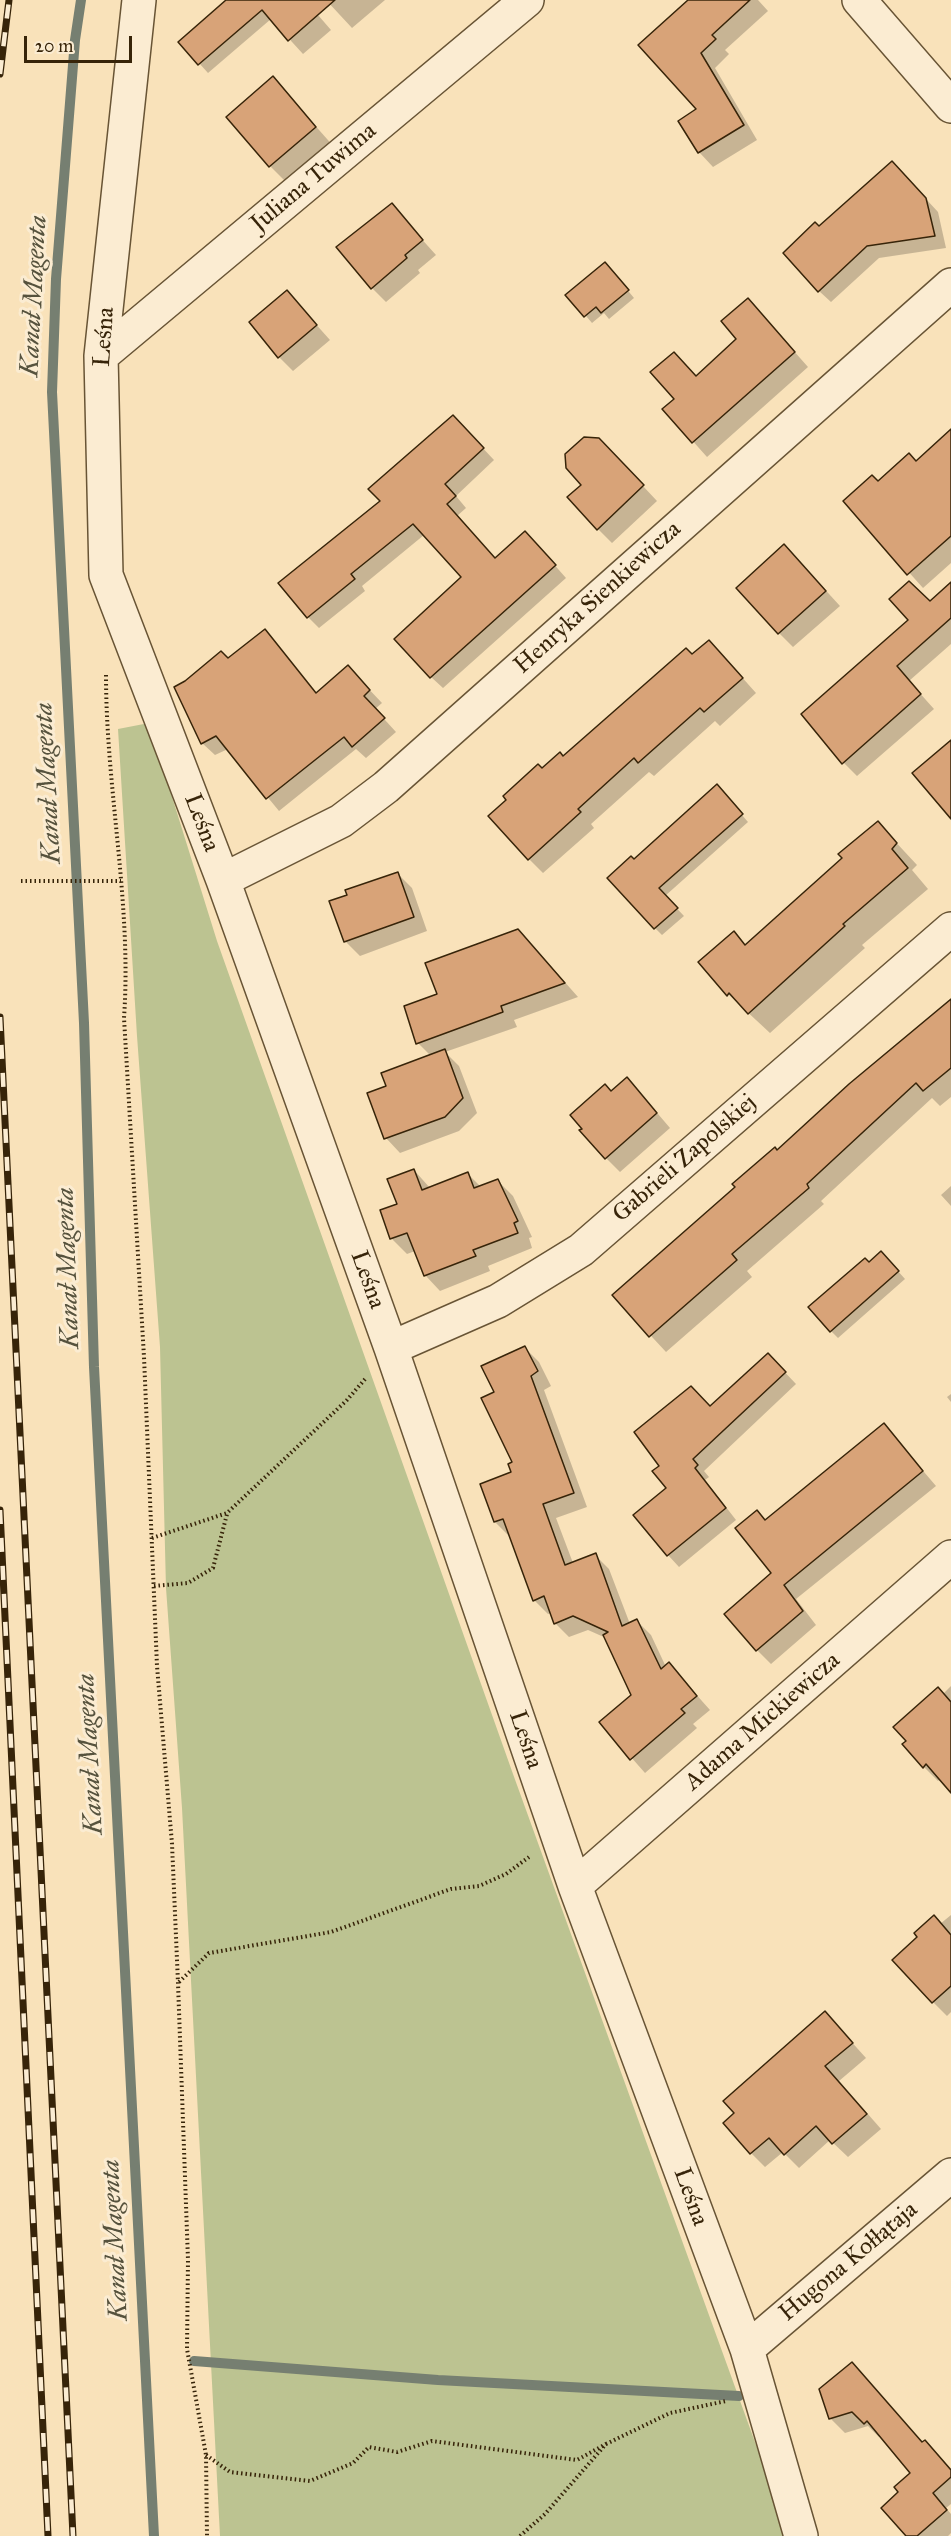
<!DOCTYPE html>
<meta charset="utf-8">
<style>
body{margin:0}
#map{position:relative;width:951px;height:2536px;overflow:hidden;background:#f9e2ba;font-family:"IM FELL Great Primer",serif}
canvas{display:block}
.scale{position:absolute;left:24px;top:36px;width:108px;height:27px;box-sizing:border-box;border:3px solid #372409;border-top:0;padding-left:8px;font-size:18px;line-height:21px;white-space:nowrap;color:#372409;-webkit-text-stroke:4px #fbecd2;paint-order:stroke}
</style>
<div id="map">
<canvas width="951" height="2536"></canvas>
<div class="scale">20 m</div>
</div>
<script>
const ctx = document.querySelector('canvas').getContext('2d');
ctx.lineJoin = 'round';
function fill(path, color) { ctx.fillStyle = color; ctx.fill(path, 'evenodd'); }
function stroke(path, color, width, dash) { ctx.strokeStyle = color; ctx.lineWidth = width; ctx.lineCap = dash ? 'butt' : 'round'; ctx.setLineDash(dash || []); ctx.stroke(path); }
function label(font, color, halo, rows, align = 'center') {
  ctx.font = font + ' "IM FELL Great Primer",serif'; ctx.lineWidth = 6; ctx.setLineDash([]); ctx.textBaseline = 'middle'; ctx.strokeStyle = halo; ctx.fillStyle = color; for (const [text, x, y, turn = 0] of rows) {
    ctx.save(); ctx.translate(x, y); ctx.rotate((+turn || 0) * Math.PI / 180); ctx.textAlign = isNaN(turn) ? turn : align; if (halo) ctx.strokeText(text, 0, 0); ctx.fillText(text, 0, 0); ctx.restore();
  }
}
const green = new Path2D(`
 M149,723L217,941L513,1774L789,2536H220L182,1808L166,1588L160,1347L137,1036L118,729Z`);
const shadow = new Path2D(`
 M228,0H305L331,30L303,54L271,19L208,73L180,42Z
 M326,0H385L352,28Z
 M691,0H758L768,11L725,50L729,54L715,68L757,140L713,167L699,152V110Z
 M273,78L335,148L291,187L270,166Z
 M903,174L938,212L946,248L879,258L831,302L819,291V228Z
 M391,205L436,255L418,270L420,273L386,302L372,288Z
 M611,270L634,298L609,319L604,313L592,323L568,295Z
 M287,292L330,340L293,371L279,357Z
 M762,315L808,367L707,457L664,409Z
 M464,428L494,460L456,496L466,508L457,516L495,559L536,544L566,578L443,688L431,677L463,577L424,535L362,586L365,591L319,628L308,617L382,501Z
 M613,454L657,501L612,543L598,529L583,485Z
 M878,483L951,489V563L923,588L845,501Z
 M798,560L840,606L793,647L779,633Z
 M951,584V644L909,681L934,709L857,776L843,762L930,603Z
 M265,631L317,694L348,667L382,703L375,709L396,732L366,758L356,749L279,811L228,749L215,755L202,743L228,660Z
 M723,656L756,693L720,726L715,721L654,776L649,772L591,824L594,828L543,873L529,859L542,770Z
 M723,793L748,822L665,896L684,916L662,935L655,928L634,861Z
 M878,823L917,865L912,870L928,889L862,945L865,948L770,1033L728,994L733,933L746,946L844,858Z
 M397,873L412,888L427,931L360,956L345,941Z
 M532,945L578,997L514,1020L517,1027L445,1052L459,1066L477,1113L459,1131L400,1153L386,1138L388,1087L431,1056L418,1043L439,995Z
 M951,1001V1097L940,1106L932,1098L821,1201L824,1204L747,1271L752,1277L666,1352L614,1296Z
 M612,1093L641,1094L670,1128L620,1172L606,1158Z
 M414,1170L430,1188L468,1174L481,1187L498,1181L513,1196L532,1237L529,1238L532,1248L488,1266L490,1271L440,1291L425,1275L415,1251L407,1254L391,1238L399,1205Z
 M951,1186V1206L941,1195Z
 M888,1260L905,1279L838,1338L831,1331L869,1264Z
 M525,1348L539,1362L551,1386L544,1390L587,1507L556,1518L573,1563L595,1555L609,1569L630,1624L637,1621L651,1635L666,1667L669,1664L710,1710L693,1724L697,1728L645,1773L601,1723L632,1695L606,1638L588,1630L569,1637L555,1623L551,1613L548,1614L534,1600L509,1536L495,1522L481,1485L513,1473L515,1463L496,1392Z
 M779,1366L796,1384L704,1471L709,1477L705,1480L736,1520L679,1567L668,1555V1489L661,1466Z
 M951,1394V1402L947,1397Z
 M884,1425L936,1486L796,1599L816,1625L771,1664L757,1650L774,1573L766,1521Z
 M951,1686V1789L940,1779L938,1781L924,1767L943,1694Z
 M951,1915V2012L947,2016L933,2002L940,1924Z
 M839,2028L866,2058L839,2081L881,2129L848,2157L830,2140L799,2168L783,2152L765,2167L751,2153Z
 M851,2364L923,2443L951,2470V2504L946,2508L951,2514V2533L948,2536H908L900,2492L912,2473L881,2436L879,2437L868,2426L845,2433L830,2418Z`);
const stream = new Path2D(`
 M81,0L75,40L56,279L52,392L84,1023L94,1367L154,2536
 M194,2361L438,2380L739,2396`);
const building = new Path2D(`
 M226,0H335L288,41L262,10L198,65L178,42Z
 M688,0H750L712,35L716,39L701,53L744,125L698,153L678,121L696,109L638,45Z
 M273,76L316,127L269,167L226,117Z
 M892,161L926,198L935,236L867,246L818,292L783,253L815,222L819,226Z
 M392,203L423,240L405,255L407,258L371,289L336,247Z
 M605,262L629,290L601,313L596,307L584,317L565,295Z
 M287,290L317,325L278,358L249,322Z
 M748,298L795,352L692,443L662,409L674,399L650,372L674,352L696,376L736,339L721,321Z
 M453,415L484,448L445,484L456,496L447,504L495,558L525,531L556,565L430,678L394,639L461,577L413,524L351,574L355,579L307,618L278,583L380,501L368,489Z
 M951,429V536L907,575L843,501L872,475L878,481L909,453L916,461Z
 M584,437L599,438L644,485L597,530L567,497L581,485L566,468L565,454Z
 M784,544L826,591L778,634L736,588Z
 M909,581L930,601L951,582V618L897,666L921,694L842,764L801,714L908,620L889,599Z
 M265,629L316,693L348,665L370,690L364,696L385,718L352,747L344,737L266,799L216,736L201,744L174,687L185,681L221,651L228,658Z
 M709,640L743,678L704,712L700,708L638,763L634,758L578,809L581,812L528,860L488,816L506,800L503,796L538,764L542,768L560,752L563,756L686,648L692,654Z
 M951,740V819L912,773Z
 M717,784L743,814L659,888L678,908L654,929L607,878L631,856L634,859Z
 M878,821L897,843L892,849L908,868L843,924L845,926L748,1014L729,993L727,996L698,962L734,931L745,945L842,858L838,854Z
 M398,872L414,917L344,942L329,901L347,895L345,890Z
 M518,929L565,983L501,1006L503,1012L416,1044L404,1006L437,994L425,963Z
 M951,999V1068L923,1091L916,1083L807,1184L809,1188L732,1254L737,1260L649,1337L612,1295L735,1187L732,1184L775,1147L777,1150L849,1084Z
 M445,1049L463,1098L445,1117L384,1139L367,1093L386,1086L381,1073Z
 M627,1077L657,1113L605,1159L579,1130L582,1129L570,1115L605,1084L611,1091Z
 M414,1169L422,1190L468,1172L474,1188L498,1179L518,1221L514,1223L518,1233L473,1250L476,1256L424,1276L407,1233L390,1239L380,1210L397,1204L387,1179Z
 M881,1251L899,1271L830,1332L808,1307L865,1258L869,1262Z
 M525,1346L538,1371L531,1376L574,1493L543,1504L565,1565L596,1553L622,1626L637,1619L661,1669L669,1662L697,1696L681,1709L685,1713L630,1760L599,1722L631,1695L603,1635L608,1632L573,1616L554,1624L544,1596L533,1601L503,1519L494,1522L480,1484L511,1472L508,1464L512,1462L481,1398L494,1392L481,1366Z
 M768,1353L786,1372L693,1459L698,1465L695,1468L726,1508L667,1556L633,1515L666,1488L652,1471L659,1466L634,1432L691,1386L710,1406Z
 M884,1423L923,1471L784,1585L803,1611L756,1651L724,1614L771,1573L735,1528L757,1510L765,1520Z
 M938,1687L951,1702V1793L926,1764L923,1768L902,1744L906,1741L893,1727Z
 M934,1915L951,1935V1986L932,2003L892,1960L917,1937L914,1933Z
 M825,2011L853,2043L825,2066L867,2114L832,2144L816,2126L784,2155L769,2138L750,2154L723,2123L734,2113L723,2101Z
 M852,2362L922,2442L925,2440L951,2470V2477L933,2493L947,2510L917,2536H906L881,2508L898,2492L894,2487L910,2473L867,2421L864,2424L852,2412L829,2419L819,2389Z`);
const path = new Path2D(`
 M106,675C106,790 132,903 124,1018L144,1357L157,1666L172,1844L178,1983L188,2260L187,2349L206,2455L207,2536
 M21,881H121
 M152,1538L227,1513L347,1400L366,1378
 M154,1586L188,1583L213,1568L227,1514
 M179,1982L209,1953L331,1932L451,1889L479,1886L506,1874L529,1857
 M206,2455L230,2472L310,2481L353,2463L369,2447L397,2452L432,2441L577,2460L606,2444
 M520,2536L545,2514L606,2444L670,2413L726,2401`);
const street = new Path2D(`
 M139,0L101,356L106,575L223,880L391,1348L575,1886L747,2349L801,2536
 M859,0L951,106
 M101,356L527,0
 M223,880L341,821L386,787L951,285
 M391,1348L498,1301L581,1250L951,929
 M575,1886L951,1557
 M747,2349L951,2175`);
const rail = new Path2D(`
 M0,74L9,0
 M0,1017L73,2536
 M0,1510L48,2536`);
const streetNames = [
 ["Juliana Tuwima",314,178,-40],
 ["Leśna",105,337,-86],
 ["Henryka Sienkiewicza",598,598,-42],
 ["Leśna",201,823,69],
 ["Gabrieli Zapolskiej",685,1159,-41],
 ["Leśna",367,1280,70],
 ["Adama Mickiewicza",763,1722,-41],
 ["Leśna",525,1740,71],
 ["Leśna",690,2197,70],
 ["Hugona Kołłątaja",849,2262,-40]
];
const waterNames = [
 ["Kanał Magenta",35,296,-87],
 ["Kanał Magenta",49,783,-93],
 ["Kanał Magenta",69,1268,-92],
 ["Kanał Magenta",91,1754,-93],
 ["Kanał Magenta",116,2240,-93]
];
fill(green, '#bcc391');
fill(shadow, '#0003');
stroke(stream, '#767f71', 10);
fill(building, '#d8a378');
stroke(building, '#372409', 1.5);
stroke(street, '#685435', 36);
stroke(path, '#372409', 4, [1.5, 3]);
stroke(street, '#fbecd2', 33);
stroke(rail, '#372409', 7);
stroke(rail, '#fbecd2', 4.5, [14]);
label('24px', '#372409', '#fbecd2', streetNames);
label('italic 26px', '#56523d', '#fbecd2', waterNames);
</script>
